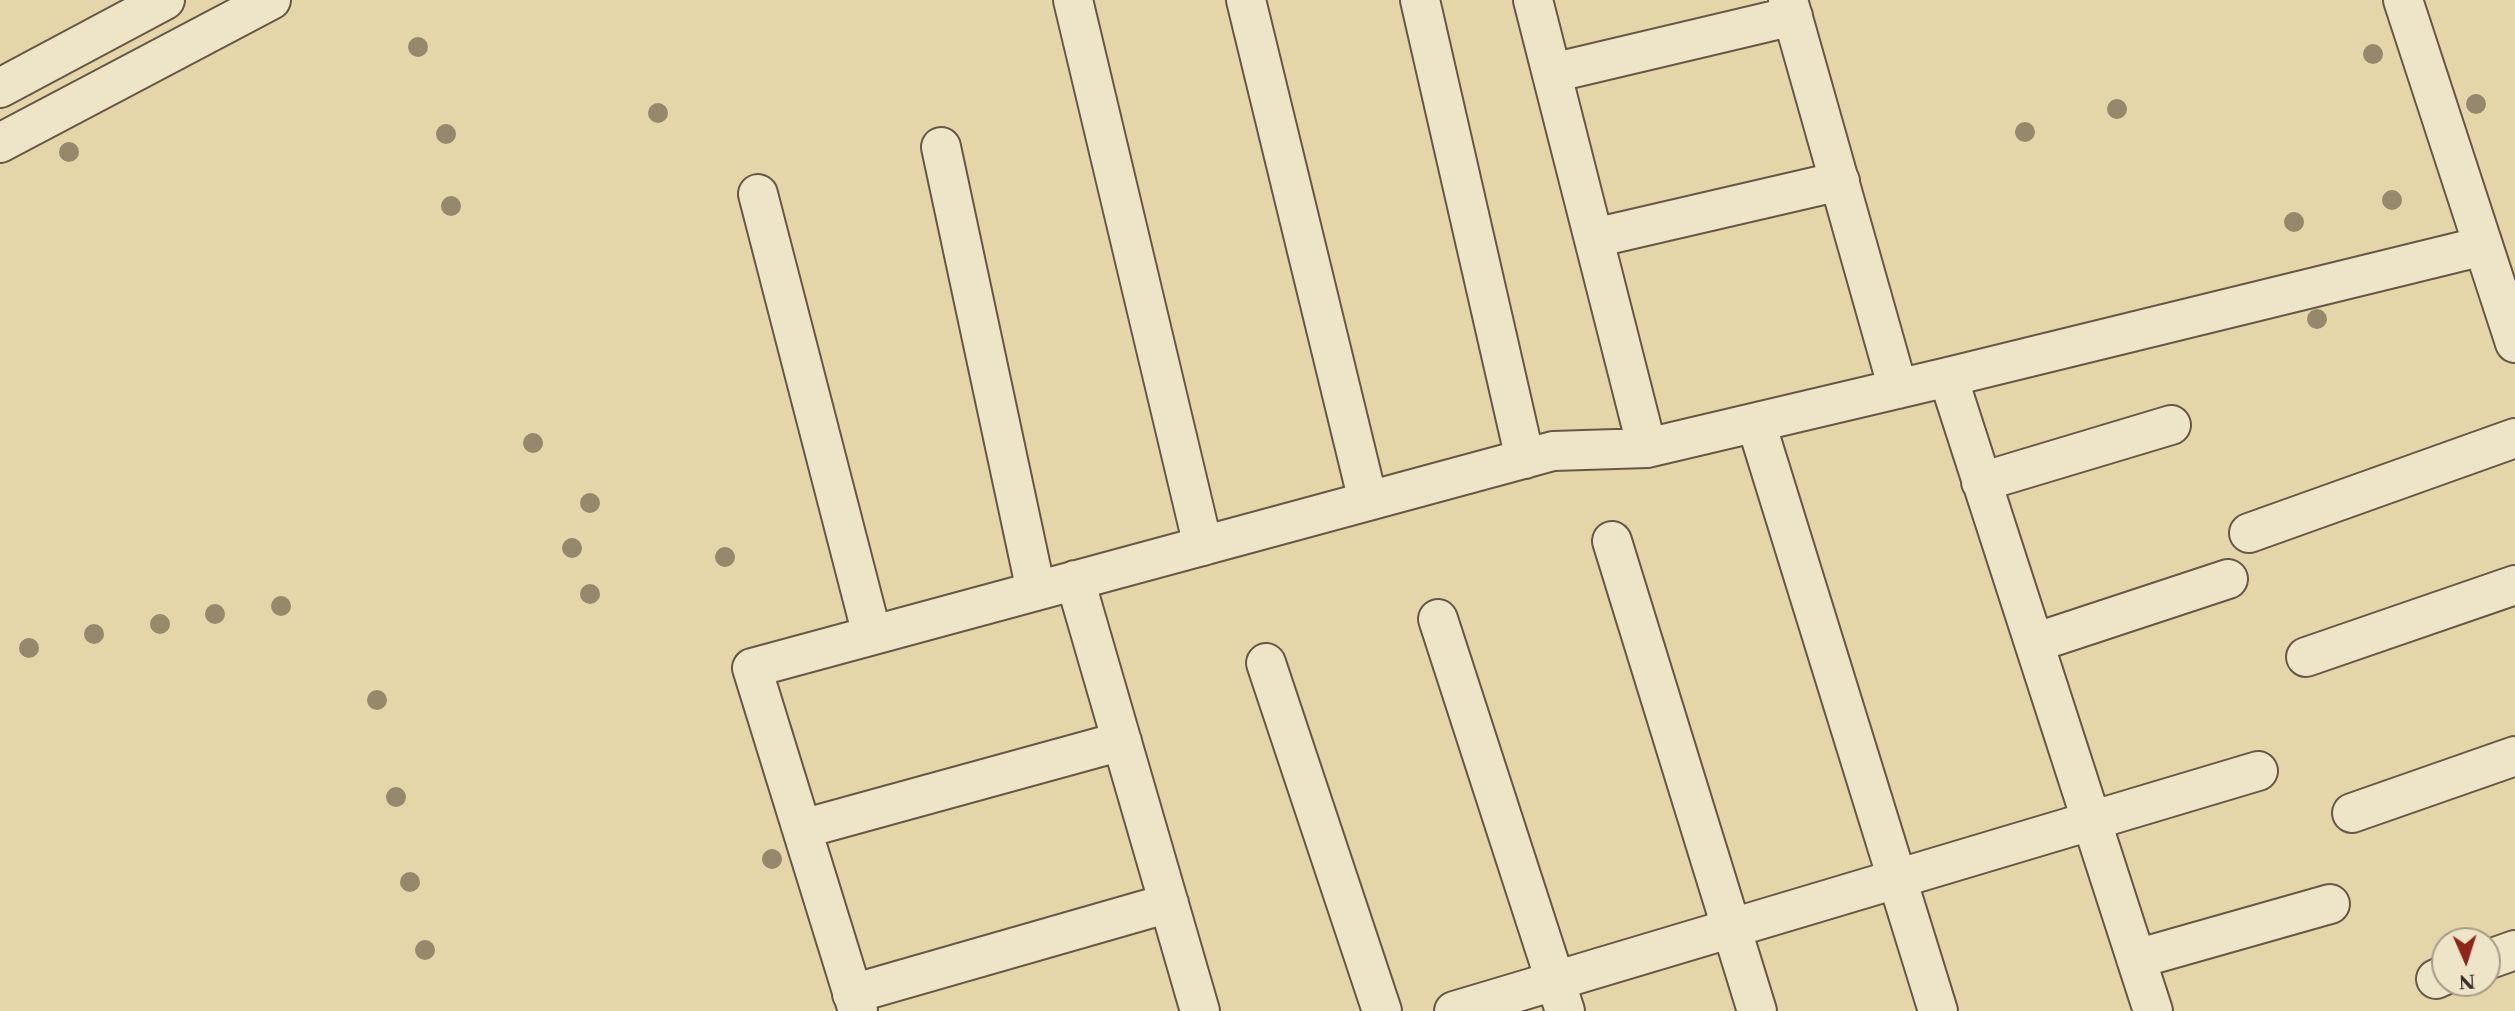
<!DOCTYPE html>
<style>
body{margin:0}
#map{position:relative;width:2515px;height:1011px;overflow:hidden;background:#e5d6a9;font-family:"Libre Caslon Text",serif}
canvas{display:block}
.north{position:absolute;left:2431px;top:927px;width:70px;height:70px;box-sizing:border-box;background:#eee4c7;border:2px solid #a69b87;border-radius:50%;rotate:177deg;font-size:19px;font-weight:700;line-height:28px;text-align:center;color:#3b2d26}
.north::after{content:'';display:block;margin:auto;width:24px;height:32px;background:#8f2418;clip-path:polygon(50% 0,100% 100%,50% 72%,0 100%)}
</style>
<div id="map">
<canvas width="2515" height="1011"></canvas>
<div class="north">N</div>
</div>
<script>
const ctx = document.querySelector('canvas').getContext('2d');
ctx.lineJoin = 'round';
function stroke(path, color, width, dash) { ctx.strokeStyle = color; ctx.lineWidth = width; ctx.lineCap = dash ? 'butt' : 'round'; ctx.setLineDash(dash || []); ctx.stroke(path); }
const minor = new Path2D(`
 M1073,0L1203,546
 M1246,0L1368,501
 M1420,0L1525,459
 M1533,0L1647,448
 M1788,0L1898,389
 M2403,0L2515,343
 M1552,73L1793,16
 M0,88L165,0
 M0,143L271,0
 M941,147L1036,591
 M758,194L872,635
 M1594,238L1840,181
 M1948,377L2153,1011
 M1756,423L1938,1011
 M1981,482L2171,425
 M2249,533L2515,438
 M1612,541L1757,1011
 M1075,580L1200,1011
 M1438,619L1565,1011
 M2034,643L2228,579
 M2306,657L2515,585
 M1266,663L1382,1011
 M2352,813L2515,756
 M802,829L1122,741
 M2136,959L2330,904
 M2487,960L2515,950
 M2436,979L2445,975
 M852,994L1169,903
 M858,1011L752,668L1553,451L1647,448L1948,377L2483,246
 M1454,1011L2258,771`);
const trees = [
 [418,47],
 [2373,54],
 [2476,104],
 [2117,109],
 [658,113],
 [2025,132],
 [446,134],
 [69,152],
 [2392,200],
 [451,206],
 [2294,222],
 [2317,319],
 [533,443],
 [590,503],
 [572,548],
 [725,557],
 [590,594],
 [281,606],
 [215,614],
 [160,624],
 [94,634],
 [29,648],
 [377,700],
 [396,797],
 [772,859],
 [410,882],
 [425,950]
];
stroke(minor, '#665747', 42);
stroke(minor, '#eee4c7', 38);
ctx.fillStyle = '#96896b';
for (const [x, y] of trees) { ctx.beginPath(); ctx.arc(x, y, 10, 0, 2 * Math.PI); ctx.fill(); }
</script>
